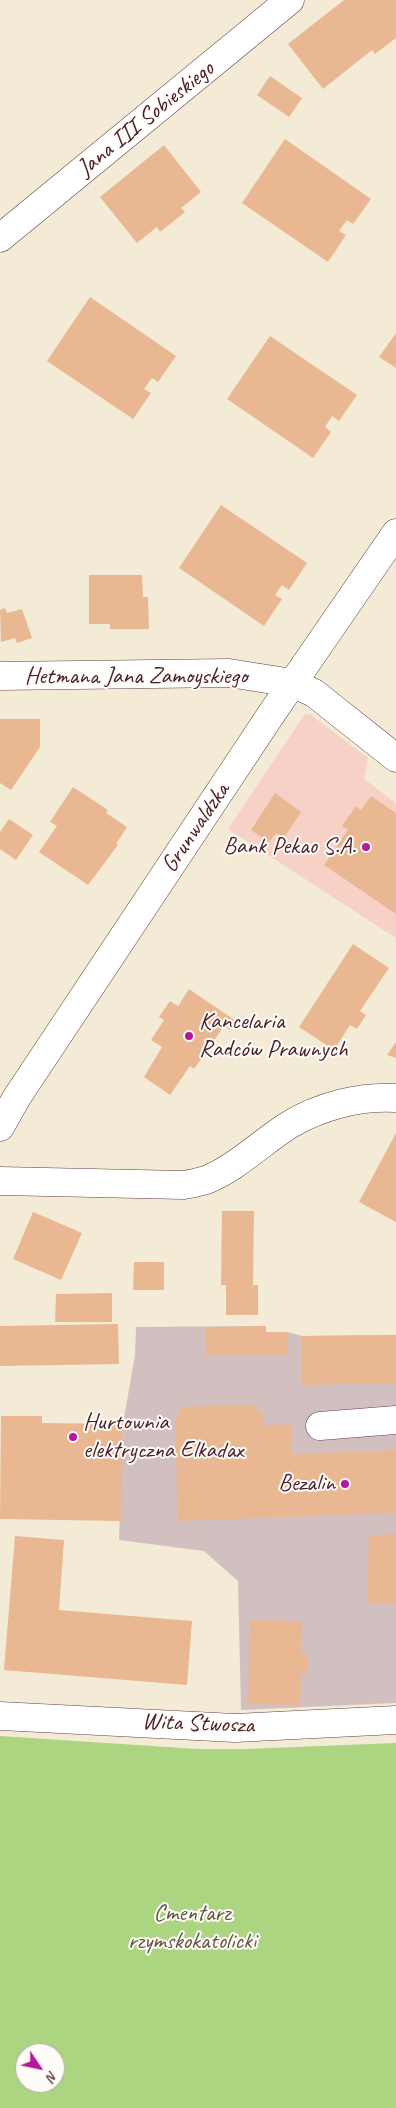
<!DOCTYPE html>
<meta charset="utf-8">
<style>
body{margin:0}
#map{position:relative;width:396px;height:2108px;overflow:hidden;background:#f3ebd5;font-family:Caveat,sans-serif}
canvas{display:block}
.north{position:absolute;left:15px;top:2043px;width:50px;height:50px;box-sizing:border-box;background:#fdfcf7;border:1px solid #b5a4a5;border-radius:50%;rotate:124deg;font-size:14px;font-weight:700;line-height:20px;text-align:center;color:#4a1f2b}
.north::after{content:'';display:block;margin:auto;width:18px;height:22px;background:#b5179e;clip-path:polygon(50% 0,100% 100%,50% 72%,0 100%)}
</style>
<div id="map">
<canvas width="396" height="2108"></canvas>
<div class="north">N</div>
</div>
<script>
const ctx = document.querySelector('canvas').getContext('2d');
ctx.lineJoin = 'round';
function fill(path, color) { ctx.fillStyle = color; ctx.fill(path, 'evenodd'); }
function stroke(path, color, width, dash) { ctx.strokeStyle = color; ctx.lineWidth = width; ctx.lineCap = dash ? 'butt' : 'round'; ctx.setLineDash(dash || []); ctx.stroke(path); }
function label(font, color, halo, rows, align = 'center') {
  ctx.font = font + ' Caveat,sans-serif'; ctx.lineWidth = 4; ctx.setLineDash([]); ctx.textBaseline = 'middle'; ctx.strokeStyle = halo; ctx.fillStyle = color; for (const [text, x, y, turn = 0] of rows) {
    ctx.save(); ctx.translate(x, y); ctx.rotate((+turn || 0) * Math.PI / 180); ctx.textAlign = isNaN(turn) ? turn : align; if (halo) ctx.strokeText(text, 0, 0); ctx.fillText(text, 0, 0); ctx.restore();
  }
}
const built = new Path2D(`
 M305,714L311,715L368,758L364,779L396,803V938L228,829Z`);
const industrial = new Path2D(`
 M266,1326V1332H288L302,1336L396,1335V1703L241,1710L238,1581L204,1551L119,1540L123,1424L135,1355L136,1327Z`);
const green = new Path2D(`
 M0,1736L197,1749H246L396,1743V2108H0ZM25,2053H55V2083H25Z`);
const building = new Path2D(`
 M344,0H396V38L375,54L372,50L323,89L288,44Z
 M270,76L302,98L289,117L257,95Z
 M285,139L371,199L353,224L347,220L339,231L346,235L328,262L242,203Z
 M164,145L201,192L181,208L185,212L160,232L157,227L137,243L100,197Z
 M90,297L176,356L158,382L152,378L144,389L151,393L133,419L47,361Z
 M396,333V368L379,357Z
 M270,336L357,395L339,421L332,416L325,427L331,432L313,458L227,399Z
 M221,505L307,563L289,590L282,585L275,595L282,599L264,626L179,568Z
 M89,575H142L143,597H148L149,629H110V624H89Z
 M5,608L7,613L22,609L32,638L17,643L15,638L1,642L0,610Z
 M0,719H40V747L11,790L0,783Z
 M73,787L108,810L106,813L127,827L116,844L118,845L88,885L39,852L57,826L50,822Z
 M275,793L301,812L283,839L276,833L269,842L251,830Z
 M371,796L396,813V914L324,865L348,830L342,826L356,806L361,810Z
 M9,819L33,835L16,860L0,849V832Z
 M353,944L389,968L360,1011L366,1015L357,1029L350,1025L334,1050L299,1027Z
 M189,989L236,1021L230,1030L224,1026L194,1069L190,1066L170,1095L144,1077L162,1047L151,1040L164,1020L159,1017L170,1001L178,1006Z
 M396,1042V1058L387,1055Z
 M396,1133V1222L359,1202Z
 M222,1211H254L253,1285H258V1315H226V1285H221Z
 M33,1212L82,1233L61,1280L13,1259Z
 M134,1262H164V1290H133Z
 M112,1293V1322H55L56,1294Z
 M118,1324L119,1364L0,1366V1326Z
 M266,1326L265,1332H288V1356H206V1327Z
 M396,1335V1383L302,1385V1336Z
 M258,1405V1413L263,1412V1425L291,1424L292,1454L396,1450V1513L178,1521L175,1415L179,1416V1407Z
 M1,1416H42V1423L123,1424L121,1521L0,1519Z
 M396,1534V1603L367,1604L369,1535Z
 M15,1536L64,1540L59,1610L192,1621L187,1685L4,1670Z
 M250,1620L302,1621L301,1653H307V1674H301L300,1705L248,1704Z`);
const minor = new Path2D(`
 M0,238L290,0
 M0,676L229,673L292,683L314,693L396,758
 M0,1127L17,1097L272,713L396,533
 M0,1181L183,1185C191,1184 199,1182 206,1180C236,1168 262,1142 289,1125C320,1106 360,1096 396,1098
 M320,1426L396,1420
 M0,1716L235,1728L396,1720`);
const markers = [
 [366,847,5,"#b5179e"],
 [189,1036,5,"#b5179e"],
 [73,1437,5,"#b5179e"],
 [345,1484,5,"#b5179e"]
];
const streetNames = [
 ["Jana III Sobieskiego",146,119,-39],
 ["Hetmana Jana Zamoyskiego",136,677],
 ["Grunwaldzka",196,828,-56],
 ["Wita Stwosza",198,1724,2]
];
const poiNames = [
 ["Bank Pekao S.A.",356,847],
 ["Kancelaria",199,1022,"left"],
 ["Radców Prawnych",199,1050,"left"],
 ["Hurtownia",83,1423,"left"],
 ["elektryczna Elkadax",83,1451,"left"],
 ["Bezalin",335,1484]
];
const parkNames = [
 ["Cmentarz",192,1914],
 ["rzymskokatolicki",192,1942]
];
fill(built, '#f7d1c6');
fill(industrial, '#d2bfbf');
fill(green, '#abd581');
fill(building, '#e9b893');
stroke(minor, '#633e44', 29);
stroke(minor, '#fff', 28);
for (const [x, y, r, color] of markers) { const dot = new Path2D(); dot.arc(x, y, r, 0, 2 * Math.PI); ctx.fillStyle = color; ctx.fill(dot); stroke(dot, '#fdfcf7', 2); }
label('24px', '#4a1f2b', '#fdfcf7', streetNames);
label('24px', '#4a1f2b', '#fdfcf7', poiNames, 'right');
label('24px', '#675645', '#fdfcf7', parkNames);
</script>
